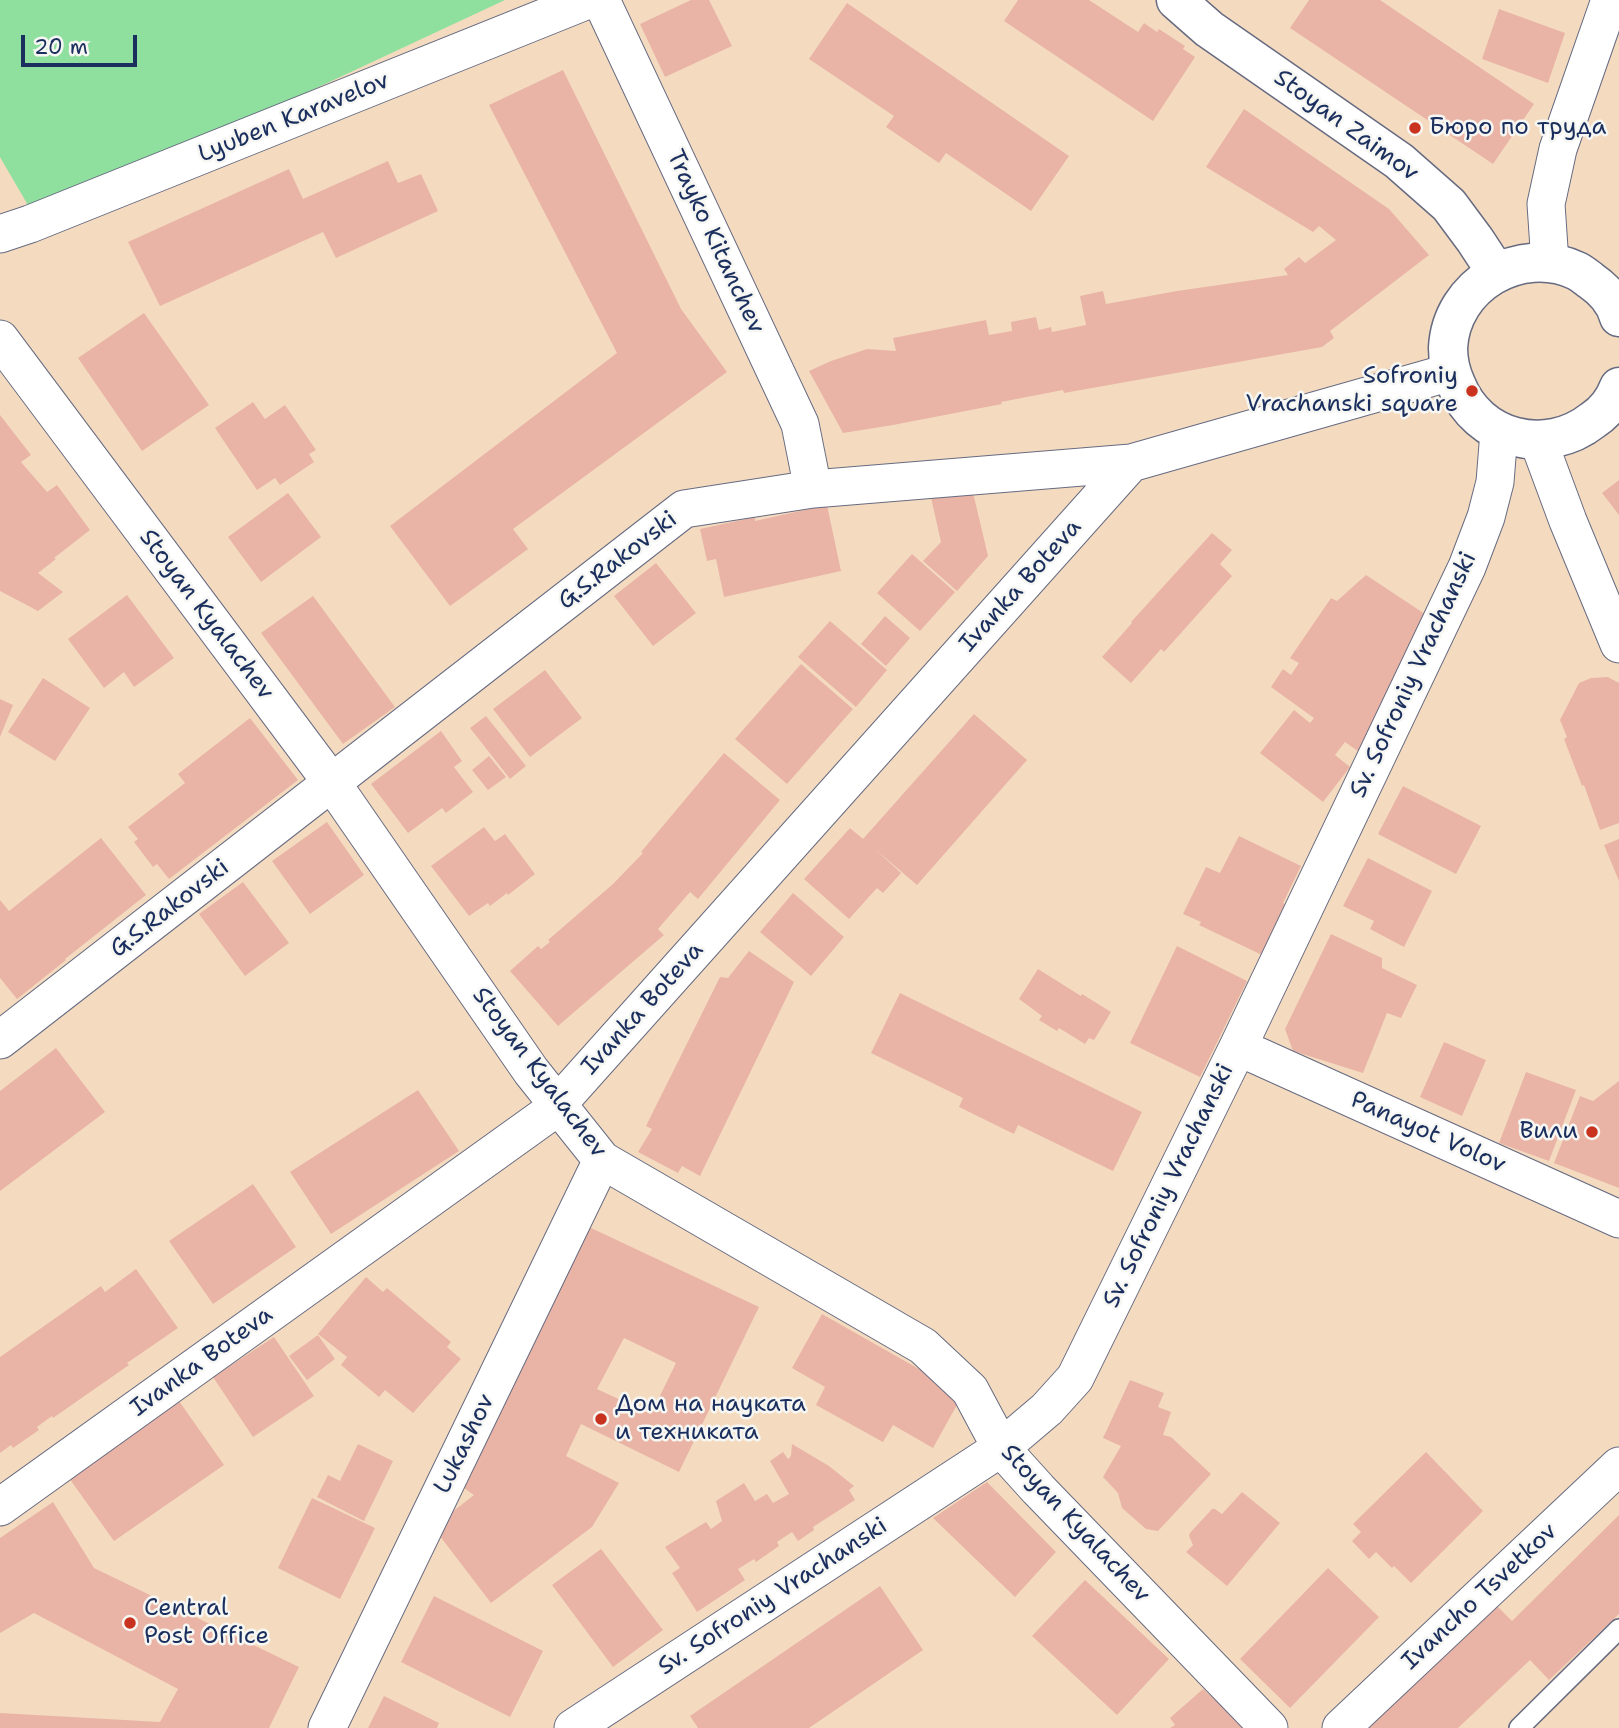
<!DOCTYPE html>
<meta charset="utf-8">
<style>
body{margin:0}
#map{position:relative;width:1619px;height:1728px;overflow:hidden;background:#f4dbc0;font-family:"Shantell Sans",sans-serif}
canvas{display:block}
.scale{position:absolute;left:21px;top:35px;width:116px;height:32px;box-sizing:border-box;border:4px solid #1b2f5e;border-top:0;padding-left:9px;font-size:21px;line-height:24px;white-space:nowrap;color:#1b2f5e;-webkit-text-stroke:5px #f6f6f2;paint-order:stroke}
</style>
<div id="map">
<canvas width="1619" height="1728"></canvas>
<div class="scale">20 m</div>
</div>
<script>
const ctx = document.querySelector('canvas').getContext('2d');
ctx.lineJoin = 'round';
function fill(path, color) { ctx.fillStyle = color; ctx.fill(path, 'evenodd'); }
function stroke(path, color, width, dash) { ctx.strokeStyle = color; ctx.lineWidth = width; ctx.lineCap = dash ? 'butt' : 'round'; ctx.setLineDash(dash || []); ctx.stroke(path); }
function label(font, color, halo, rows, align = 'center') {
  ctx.font = font + ' "Shantell Sans",sans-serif'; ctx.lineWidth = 5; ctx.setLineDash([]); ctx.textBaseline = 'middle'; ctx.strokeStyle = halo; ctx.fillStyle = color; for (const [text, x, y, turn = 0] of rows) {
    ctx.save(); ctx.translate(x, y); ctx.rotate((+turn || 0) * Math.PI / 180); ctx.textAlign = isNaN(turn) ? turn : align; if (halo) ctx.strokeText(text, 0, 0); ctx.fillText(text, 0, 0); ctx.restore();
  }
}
const green = new Path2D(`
 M0,0H505L36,219L0,157Z`);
const building = new Path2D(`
 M691,0H709L732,46L665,77L640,24Z
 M1018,0H1089L1138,32L1144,23L1157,32L1159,29L1185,46L1183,49L1195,57L1153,121L1004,21Z
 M1309,0H1380L1534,104L1493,164L1290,28Z
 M847,3L1069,156L1031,211L946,153L939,163L886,127L894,116L809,59Z
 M1499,9L1565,33L1548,83L1482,59Z
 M563,70L681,309L727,372L513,529L528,549L450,606L390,526L617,353L489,105Z
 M1244,109L1389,209L1429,255L1330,331L1334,338L1322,347L1064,393L1063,390L1001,402L1002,404L893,425L843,433L809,371L831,361L867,349L896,351L893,338L986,320L989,335L1012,331L1011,322L1036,317L1039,330L1051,327L1052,332L1086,325L1080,296L1103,291L1106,304L1177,291L1288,275L1284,269L1299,257L1305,263L1336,240L1319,226L1313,232L1206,167Z
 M388,161L398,183L421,174L438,211L336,258L323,232L160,306L128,242L289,169L303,199Z
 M144,313L209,405L142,451L78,358Z
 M253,402L265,419L285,405L316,450L309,454L314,462L280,485L275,478L257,490L215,428Z
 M0,415L31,455L21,462L47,492L57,485L90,530L54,558L56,559L38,573L63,592L38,611L0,591Z
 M1619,480V515L1602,493Z
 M971,484L988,556L957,591L923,561L941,542L930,493Z
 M288,493L321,537L261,582L228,537Z
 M827,505L841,571L724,597L716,559L707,561L700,529L755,517V521Z
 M1212,533L1232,550L1220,564L1232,576L1164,652L1161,649L1131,683L1102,657L1132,623L1131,622Z
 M912,554L955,592L920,631L877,593Z
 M656,563L696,613L653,646L614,596Z
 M1366,575L1428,616L1362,754L1345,742L1335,755L1350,767L1323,802L1260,753L1294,710L1310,723L1314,718L1271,687L1283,669L1291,675L1299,663L1290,658L1331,598L1337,601Z
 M127,595L174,658L134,687L124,672L104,688L68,639Z
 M313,596L395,707L343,744L261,633Z
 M885,616L910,638L886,666L861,644Z
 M830,621L887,670L856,707L798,657Z
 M801,664L853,709L787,784L735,739Z
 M545,670L582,718L530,757L493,709Z
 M1608,677L1619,683V823L1600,830L1584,785L1582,786L1564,739L1567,737L1560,720L1579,683L1591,678Z
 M43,678L90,708L55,761L8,732Z
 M0,699L13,705L0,737Z
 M974,714L1027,760L917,885L875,849L901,873L883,893L877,888L849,919L804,879L850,828L863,839Z
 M486,716L526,766L510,779L470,728Z
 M250,718L298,780L169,879L157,864L153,867L134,842L138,839L128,827L185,783L178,774Z
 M441,731L462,761L454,767L473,792L446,813L442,808L408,833L371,784Z
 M724,753L780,800L698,899L690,892L658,929L664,935L558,1026L510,971L538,946L541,949L550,942L548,940L613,884L643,853L641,852Z
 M489,756L506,777L488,790L472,770Z
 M1403,786L1481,826L1456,874L1378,834Z
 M327,822L364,875L310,914L272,861Z
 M484,827L495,841L505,834L535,874L508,895L507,893L490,906L488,903L469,916L431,866Z
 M1239,836L1301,866L1283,903L1286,905L1262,955L1199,925L1201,922L1183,914L1206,867L1220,873Z
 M101,838L146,895L65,959L66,960L17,999L0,978V900L9,911Z
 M1619,839V881L1604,845Z
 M1368,858L1432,891L1404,947L1370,929L1374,921L1343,906Z
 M243,882L289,943L245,976L199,914Z
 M793,893L844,937L811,976L760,932Z
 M1331,934L1382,958V968L1417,985L1401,1018L1387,1013L1363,1073L1293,1051L1285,1029Z
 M1177,946L1247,981L1200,1077L1130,1043Z
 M749,951L794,982L700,1176L682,1166L678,1173L638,1152L652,1129L646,1126L720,977L728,978Z
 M1038,969L1081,996L1082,994L1111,1012L1094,1040L1089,1038L1085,1044L1059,1028L1057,1031L1039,1020L1042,1016L1019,999Z
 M900,993L1142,1112L1113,1171L1018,1125L1014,1134L959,1107L963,1098L871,1053Z
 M1444,1042L1486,1060L1462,1116L1420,1097Z
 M56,1048L105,1112L0,1191V1091Z
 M1526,1072L1576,1090L1549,1161L1499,1143Z
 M1619,1081V1188L1554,1163L1580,1096L1593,1101Z
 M418,1090L459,1151L331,1234L290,1172Z
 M253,1184L296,1247L213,1304L169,1241Z
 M589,1227L759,1307L679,1472L581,1424L566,1456L619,1483L592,1527L491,1603L433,1527L474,1495L464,1488ZM624,1338L676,1363L651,1414L597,1389Z
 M136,1269L178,1328L127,1363L129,1365L53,1418L52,1416L37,1427L39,1430L13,1448L11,1445L0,1453V1357L101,1286L105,1292Z
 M366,1277L383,1292L387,1288L451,1342L447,1347L461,1359L413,1413L385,1390L379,1397L341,1365L347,1357L318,1334Z
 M822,1314L963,1394L933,1448L893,1425L883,1442L816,1405L825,1387L792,1368Z
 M318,1335L335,1359L307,1380L289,1356Z
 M274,1337L314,1396L253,1437L213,1377Z
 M1130,1380L1164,1393L1158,1407L1171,1412L1163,1435L1171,1437L1211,1474L1158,1531L1146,1529L1122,1508L1118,1493L1103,1477L1121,1446L1103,1438Z
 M179,1401L224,1465L114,1541L69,1478Z
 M358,1444L393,1461L364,1521L317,1497L328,1475L340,1481Z
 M792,1444L829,1466L854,1486L849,1490L855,1500L813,1527L814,1530L798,1541L792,1532L777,1542L779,1546L756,1562L754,1559L738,1569L745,1580L697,1612L672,1573L680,1568L665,1547L706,1522L711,1529L722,1521L716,1501L744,1483L755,1501L767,1494L773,1503L789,1494L770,1461L783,1452L788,1459L791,1456Z
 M1426,1452L1483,1511L1411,1583L1394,1566L1392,1568L1376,1552L1369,1559L1352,1541L1361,1532L1353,1524Z
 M987,1482L1056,1552L1015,1597L933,1518Z
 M1242,1492L1280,1523L1227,1586L1186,1552L1193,1545L1189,1536L1190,1533L1212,1509H1215L1222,1514Z
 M312,1498L375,1528L340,1599L278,1568Z
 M53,1502L94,1568L299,1667L269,1728H0V1713L160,1722L178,1689L34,1613L0,1633V1538Z
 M1619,1515V1614L1549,1680L1530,1660L1458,1728H1369L1495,1604L1512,1621Z
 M601,1549L663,1630L613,1667L552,1585Z
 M1328,1568L1379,1617L1290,1708L1240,1659Z
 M1085,1580L1169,1659L1117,1715L1032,1636Z
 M880,1586L923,1650L809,1728H698L690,1716Z
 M434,1596L543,1651L510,1717L401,1662Z
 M1203,1689L1246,1728H1170L1175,1725L1170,1718Z
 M384,1696L439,1723L437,1728H368Z`);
const lane = new Path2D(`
 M1519,1728L1619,1629`);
const street = new Path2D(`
 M601,0L800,424L813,489
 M0,234L30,224L588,0
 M1550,263L1546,204L1558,149L1610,0
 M0,339L332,783L531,1071L602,1160L923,1346L970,1390L1001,1448L1038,1489L1269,1728
 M1538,440L1568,521L1619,644
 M0,1040L684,509L813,489L1131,463L1451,372
 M1238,1047L1619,1219
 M0,1507L545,1116L557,1105L1131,463
 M327,1728L602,1160
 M573,1728L1001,1448L1047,1409L1075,1378L1238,1047L1467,567L1486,517L1495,482L1499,432
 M1341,1728L1619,1466`);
const secondary = new Path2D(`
 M1176,0L1209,29L1399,161L1449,205L1475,240L1496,272
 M1619,317C1615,302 1603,289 1590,280C1586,277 1581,273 1577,271C1520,244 1451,285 1448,348C1448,360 1451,373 1456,384C1478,440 1546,457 1593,420C1605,412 1614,400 1619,387`);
const markers = [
 [1415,128,7,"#c8321e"],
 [1472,391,7,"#c8321e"],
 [1592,1132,7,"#c8321e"],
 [601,1419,7,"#c8321e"],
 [130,1623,7,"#c8321e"]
];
const streetNames = [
 ["Lyuben Karavelov",294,118,-22],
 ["Stoyan Zaimov",1346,126,36],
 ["Trayko Kitanchev",715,242,65],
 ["G.S.Rakovski",618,561,-38],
 ["Ivanka Boteva",1021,586,-48],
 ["Stoyan Kyalachev",206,615,53],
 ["Sv. Sofroniy Vrachanski",1414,675,-65],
 ["G.S.Rakovski",170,909,-38],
 ["Ivanka Boteva",643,1009,-48],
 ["Stoyan Kyalachev",539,1073,53],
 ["Panayot Volov",1428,1133,24],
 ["Sv. Sofroniy Vrachanski",1169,1186,-64],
 ["Ivanka Boteva",202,1362,-36],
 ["Lukashov",465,1444,-64],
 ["Stoyan Kyalachev",1075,1524,47],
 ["Sv. Sofroniy Vrachanski",773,1597,-33],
 ["Ivancho Tsvetkov",1480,1597,-43]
];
const poiNames = [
 ["Бюро по труда",1429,128],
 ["Sofroniy",1458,377,"right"],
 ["Vrachanski square",1458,405,"right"],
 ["Вили",1578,1132,"right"],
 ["Дом на науката",615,1405],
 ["и техниката",615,1433],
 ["Central",144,1609],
 ["Post Office",144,1637]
];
fill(green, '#8fdf9e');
fill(building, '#e9b4a5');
stroke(lane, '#676b80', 22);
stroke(street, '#676b80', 39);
stroke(secondary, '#676b80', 41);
stroke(lane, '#fff', 19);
stroke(street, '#fff', 37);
stroke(secondary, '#fff', 38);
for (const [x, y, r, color] of markers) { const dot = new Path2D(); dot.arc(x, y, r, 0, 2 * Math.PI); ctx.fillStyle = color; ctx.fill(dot); stroke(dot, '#f6f6f2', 2.5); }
label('24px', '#1b2f5e', '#f6f6f2', streetNames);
label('24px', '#1b2f5e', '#f6f6f2', poiNames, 'left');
</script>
